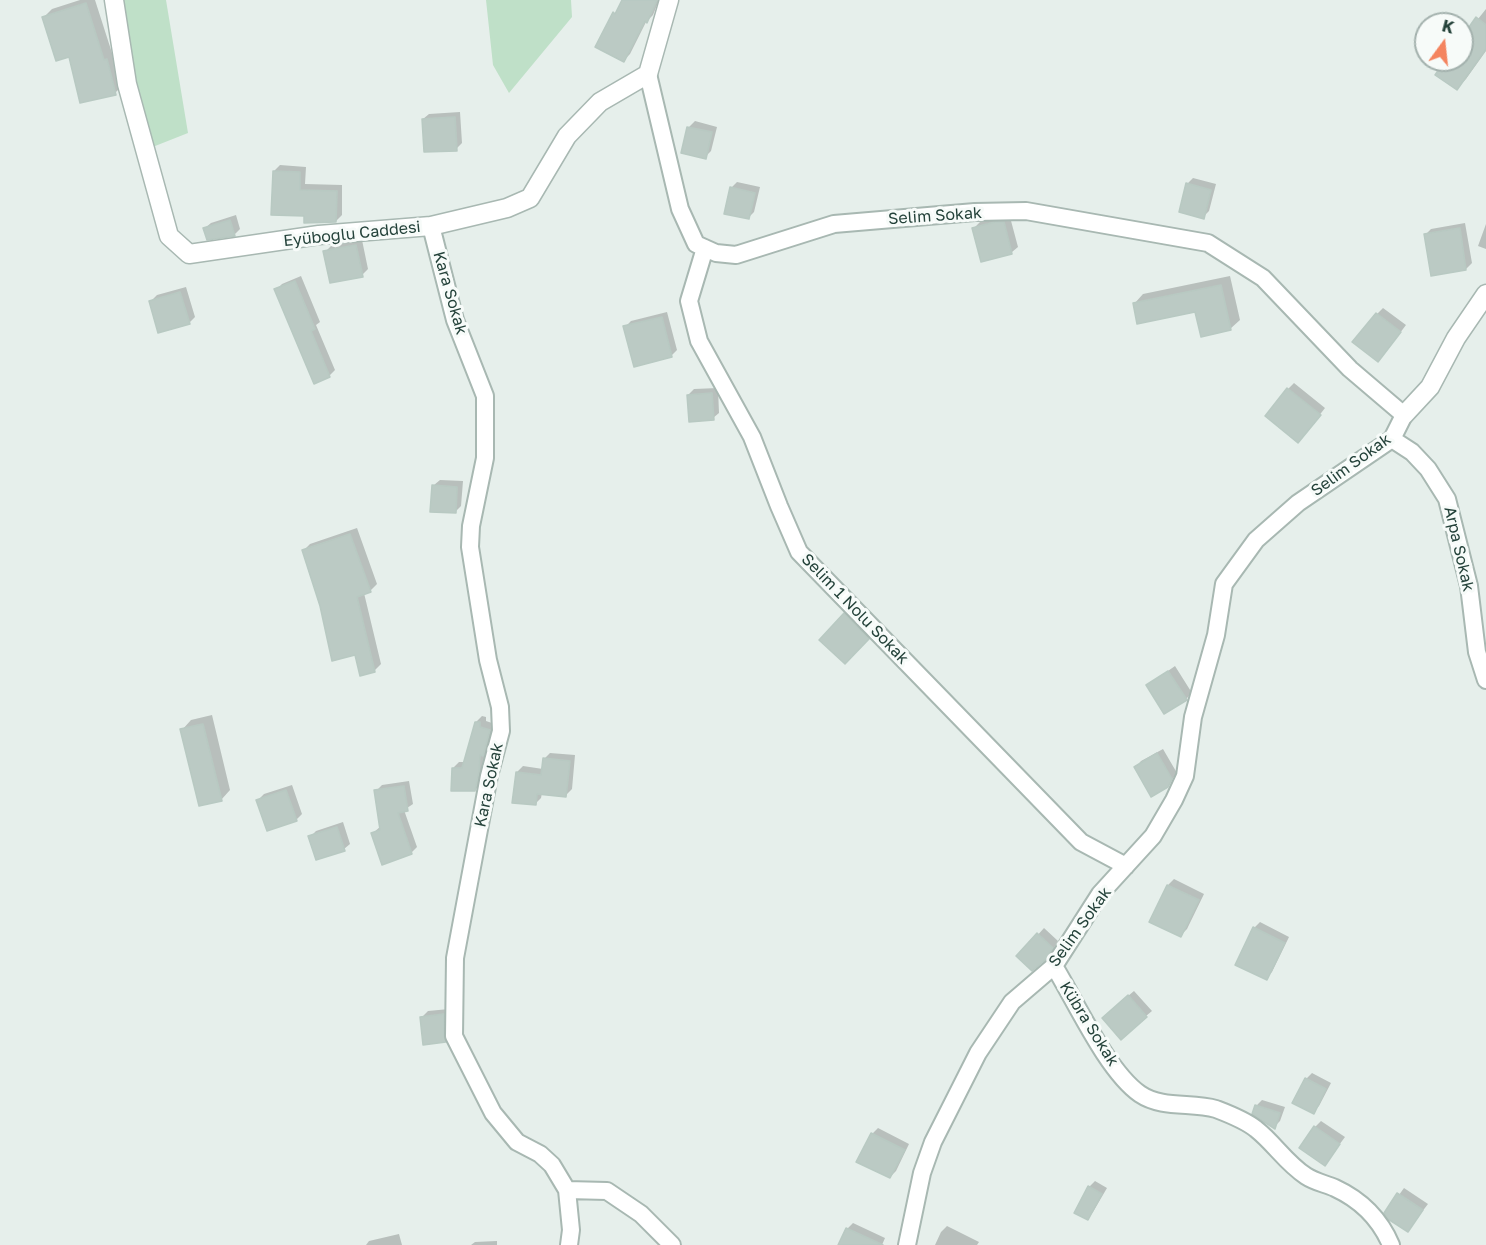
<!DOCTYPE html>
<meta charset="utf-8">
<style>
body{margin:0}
#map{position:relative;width:1486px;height:1245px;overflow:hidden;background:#e6efeb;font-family:"Golos Text",sans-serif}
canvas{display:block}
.north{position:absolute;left:1414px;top:12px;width:60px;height:60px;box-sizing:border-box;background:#f7fbf9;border:2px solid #a3b1ad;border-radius:50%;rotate:15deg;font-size:16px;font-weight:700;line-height:24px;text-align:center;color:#24423a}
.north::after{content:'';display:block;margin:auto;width:21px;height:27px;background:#f4845f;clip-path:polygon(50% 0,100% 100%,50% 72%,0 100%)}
</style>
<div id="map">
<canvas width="1486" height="1245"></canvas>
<div class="north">K</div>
</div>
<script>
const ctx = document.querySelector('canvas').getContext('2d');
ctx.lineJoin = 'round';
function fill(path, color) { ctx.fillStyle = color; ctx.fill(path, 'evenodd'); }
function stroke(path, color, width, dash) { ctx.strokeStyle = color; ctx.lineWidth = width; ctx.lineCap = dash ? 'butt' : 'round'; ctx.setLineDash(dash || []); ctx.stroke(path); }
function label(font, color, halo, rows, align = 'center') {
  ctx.font = font + ' "Golos Text",sans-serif'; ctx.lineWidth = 6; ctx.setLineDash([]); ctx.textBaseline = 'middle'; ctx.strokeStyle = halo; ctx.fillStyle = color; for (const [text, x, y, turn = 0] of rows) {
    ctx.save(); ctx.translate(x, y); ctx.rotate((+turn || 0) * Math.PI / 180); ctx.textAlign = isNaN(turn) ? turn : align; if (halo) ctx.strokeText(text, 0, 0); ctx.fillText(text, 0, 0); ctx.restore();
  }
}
const green = new Path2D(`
 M122,0H166L188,133L145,150Z
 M486,0H571L572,17L509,93L493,65Z`);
const shadow = new Path2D(`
 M80,0H95L112,53L115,52L123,85L115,93L70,55L44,17L52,9Z
 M623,0H659L653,15L646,22L630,54L624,60L597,46Z
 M1486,9V51L1466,79L1457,88L1447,60H1462V39Z
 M460,112L462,143L456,149L423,119L429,114Z
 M695,121L717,127L711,151L705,157L683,152L689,127Z
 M280,165L306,167L305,184L342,185V215L336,221L305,215L274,171Z
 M1193,178L1216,184L1209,211L1203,217L1187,184Z
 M737,182L760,187L754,212L748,218L731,188Z
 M236,215L240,229L234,235L205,228L211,223Z
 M1002,217H1010L1018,247L1012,252L982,260L974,228L980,222Z
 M1465,223L1472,263L1466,269L1425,235L1431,229Z
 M1486,224V249L1478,246Z
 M362,240L368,269L362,275L325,252L331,246Z
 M301,276L320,322L316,325L335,370L329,376L276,290L282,284Z
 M1230,276L1240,320L1230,329L1196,310L1134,304L1143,294Z
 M186,287L195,317L189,323L151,301L157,295Z
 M1383,308L1406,325L1384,354L1377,314Z
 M667,312L677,350L671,356L625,327L631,321Z
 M1294,383L1325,408L1304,435L1288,389Z
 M718,388L719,413L713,418L688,395L694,389Z
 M440,480L463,481L461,506L455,512L434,485Z
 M357,528L377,584L370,591L364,593L381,664L374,671L356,653L322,606L303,551L310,544Z
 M850,608L874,632L845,662L821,640Z
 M1175,666L1192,693L1186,699L1148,685Z
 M212,715L230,790L221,800L182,730L191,720Z
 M482,716L486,717V721L495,724L489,748L485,753L481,784L475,790L453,768L459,762H465L476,722Z
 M1163,749L1177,773L1167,786L1136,767L1141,761Z
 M550,753L575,755L572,789L566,795L542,793L541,798L535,804L517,772L523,766L543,769L544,759Z
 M409,781L413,804L404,810L417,847L411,853L373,833L381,826L376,791L382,785Z
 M292,785L302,814L296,820L258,800L264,794Z
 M343,822L350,844L344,849L310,837L316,831Z
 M1174,879L1204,894L1187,929L1181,935L1151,921L1168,885Z
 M1260,922L1289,937L1272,972L1266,978L1254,928Z
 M1044,928L1058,941L1052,951L1045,958L1019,956Z
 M1134,991L1152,1011L1146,1016L1109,1012Z
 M449,1009L451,1035L445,1041L422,1017L428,1011Z
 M1312,1073L1331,1083L1319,1106L1313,1112L1306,1079Z
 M1262,1100L1285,1107L1280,1121L1274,1127L1256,1106Z
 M1321,1121L1345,1137L1325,1164L1315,1127Z
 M878,1128L909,1144L896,1171L890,1177L872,1134Z
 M1095,1181L1107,1188L1093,1212L1087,1218L1089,1187Z
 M1404,1188L1428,1204L1408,1230L1386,1213Z
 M853,1223L885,1238L882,1245H839L847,1229Z
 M947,1226L979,1242L977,1245H935L941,1232Z
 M399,1234L402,1245H366L369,1241Z
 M497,1241V1245H471L475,1242Z`);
const building = new Path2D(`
 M622,0H657L647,23L645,21L624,62L595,47L613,12L615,14Z
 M86,3L104,60L107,59L116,95L80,103L69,57L56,61L42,17Z
 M1476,17L1486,25V49L1457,90L1435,75L1445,60H1462V37Z
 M455,117L457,151L424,152L422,119Z
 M687,127L712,132L706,159L681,153Z
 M273,171L300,172V190L337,191L336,222L304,223V216L271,215Z
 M1186,183L1211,190L1204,219L1179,212Z
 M730,187L755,193L749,219L724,214Z
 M230,220L235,236L207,240L203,228Z
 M995,222H1004L1012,254L981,262L972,228Z
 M1460,228L1466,270L1431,276L1424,234Z
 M356,245L363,277L330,283L323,251Z
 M295,281L315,329L311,331L330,377L314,384L274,289Z
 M1221,285L1231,330L1201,337L1195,312L1137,324L1133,303Z
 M180,292L190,324L158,333L149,301Z
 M1376,313L1401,332L1378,362L1352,342Z
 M662,317L672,357L634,367L623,326Z
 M1287,388L1321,415L1298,443L1265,416Z
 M712,393L714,420L689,422L687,395Z
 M432,485L457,487L456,513L430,512Z
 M350,534L371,592L357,597L375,672L360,676L355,655L332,661L320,606L302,550Z
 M844,613L869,639L845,664L819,640Z
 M1168,671L1187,700L1164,714L1146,685Z
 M475,722H480V727L490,730L483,756L480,755L479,772L475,791H451L452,768H462Z
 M203,724L222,801L199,806L180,729Z
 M1157,753L1172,779L1168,787L1151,797L1134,767Z
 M543,758L570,761L566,797L537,794L536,805L512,803L516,772L541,775Z
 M404,786L408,811L398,813L412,854L382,865L371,833L380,830L374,790Z
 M286,790L297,821L267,831L256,800Z
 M337,827L345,851L316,860L308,836Z
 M1167,885L1199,900L1181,937L1149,922Z
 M1253,927L1285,943L1267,980L1235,965Z
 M1037,933L1053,948L1046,959L1032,971L1016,956Z
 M1128,995L1147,1017L1121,1040L1102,1018Z
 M444,1014V1036L446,1042L423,1045L420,1017Z
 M1305,1078L1326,1089L1314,1114L1292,1103Z
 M1255,1105L1280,1113L1275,1129L1252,1114Z
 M1314,1126L1340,1144L1325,1166L1299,1148Z
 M871,1133L905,1150L890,1178L856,1162Z
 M1088,1186L1102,1194L1088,1220L1074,1213Z
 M1397,1193L1423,1210L1408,1232L1388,1219L1384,1213Z
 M846,1228L883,1245H838Z`);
const minor = new Path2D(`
 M648,74L680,209L696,244L716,253L736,255L834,224L975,212L1026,211L1208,243L1263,278L1350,369L1404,415L1392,439L1298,503L1256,540L1224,584L1216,635L1193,717L1185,776L1174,800L1153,836L1100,894L1054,966L1012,1002L978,1053L933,1142L922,1173L907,1245
 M431,226L455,320L485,396V458L471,526L470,547L488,660L500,707L501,731L489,776L455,958L454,1036L493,1113L517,1142L540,1154L552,1165L567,1190L607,1191L641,1214L672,1245
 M705,248L689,301L699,341L752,437L779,506L799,552L1081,842L1126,866
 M1392,439L1412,452L1428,469L1447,499L1469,586L1477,652L1486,680
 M1054,966C1076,1002 1107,1071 1140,1094C1162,1109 1192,1102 1216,1109C1229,1114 1245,1120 1256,1129C1274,1143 1286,1163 1306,1176C1315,1182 1326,1184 1335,1188C1361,1200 1380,1219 1391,1245
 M567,1190L571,1230L569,1245`);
const tertiary = new Path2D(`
 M114,0L127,84L169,236L189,254L319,235L431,226L507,208L530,198L567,136L600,102L648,74L669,0
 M1404,415L1430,387L1456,338L1486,294`);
const streetNames = [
 ["Selim Sokak",935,216,-4],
 ["Eyüboğlu Caddesi",352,234,-6],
 ["Kara Sokak",450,293,74],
 ["Selim Sokak",1351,465,-36],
 ["Arpa Sokak",1459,549,77],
 ["Selim 1 Nolu Sokak",855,609,46],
 ["Kara Sokak",489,785,-78],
 ["Selim Sokak",1080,927,-54],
 ["Kübra Sokak",1089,1024,58]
];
fill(green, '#bfe0c8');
fill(shadow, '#0003');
fill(building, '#bbcac4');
stroke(building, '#b8c9c2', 1.5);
stroke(minor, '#a8b8b2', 20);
stroke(tertiary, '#a8b8b2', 21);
stroke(minor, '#fff', 16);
stroke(tertiary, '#fff', 18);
label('16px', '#24423a', '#f7fbf9', streetNames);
</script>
